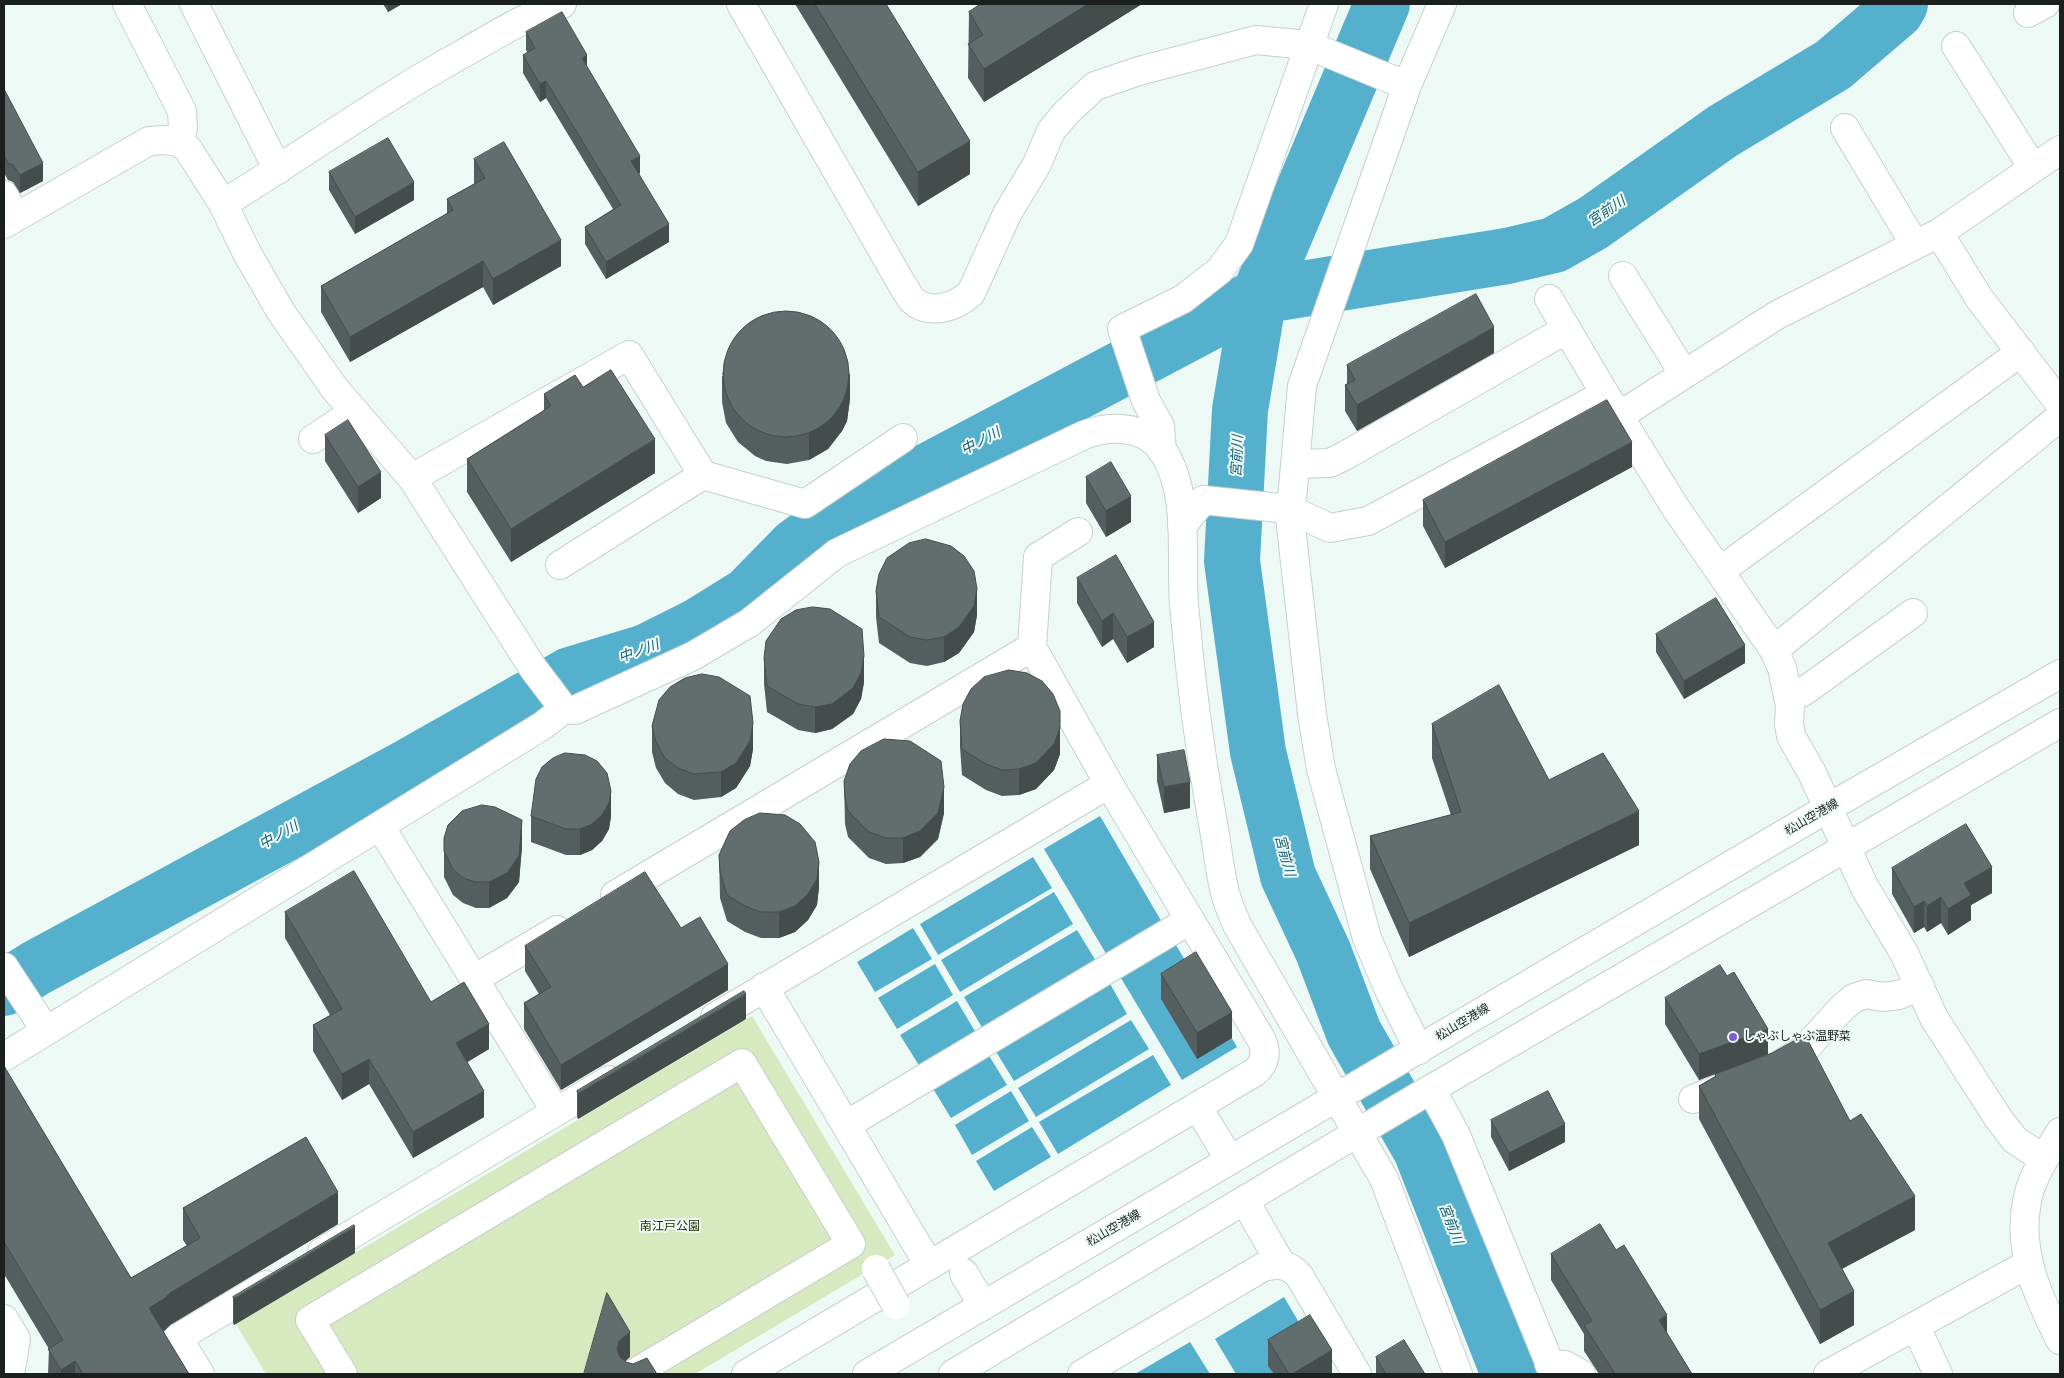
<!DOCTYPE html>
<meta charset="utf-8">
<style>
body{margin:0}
#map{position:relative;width:2064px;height:1378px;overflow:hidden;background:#edf9f5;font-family:"Roboto Condensed",sans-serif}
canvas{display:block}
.frame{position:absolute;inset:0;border:5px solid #1b1f1e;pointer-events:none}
</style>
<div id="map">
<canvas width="2064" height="1378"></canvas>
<div class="frame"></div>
</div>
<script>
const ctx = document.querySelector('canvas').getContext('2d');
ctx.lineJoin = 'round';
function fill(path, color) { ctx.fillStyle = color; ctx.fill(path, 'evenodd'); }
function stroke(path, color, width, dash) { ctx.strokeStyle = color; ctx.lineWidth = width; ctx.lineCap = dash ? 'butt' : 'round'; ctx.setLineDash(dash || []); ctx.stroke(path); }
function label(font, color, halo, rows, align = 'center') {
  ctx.font = font + ' "Roboto Condensed","Noto Sans JP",sans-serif'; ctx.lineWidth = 4; ctx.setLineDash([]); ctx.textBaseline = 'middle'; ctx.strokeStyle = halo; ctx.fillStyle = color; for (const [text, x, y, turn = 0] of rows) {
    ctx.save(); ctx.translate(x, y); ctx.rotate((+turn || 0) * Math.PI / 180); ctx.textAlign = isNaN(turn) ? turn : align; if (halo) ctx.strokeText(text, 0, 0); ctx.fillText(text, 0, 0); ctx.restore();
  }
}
const green = new Path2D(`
 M752,1016L895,1255L695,1374H266L236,1324Z`);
const water = new Path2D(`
 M1100,816L1163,924L1108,957L1044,849Z
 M1033,857L1052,888L938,955L920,924Z
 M1054,892L1073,924L960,992L941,960Z
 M913,928L932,959L875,992L857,962Z
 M1077,930L1096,961L983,1029L964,997Z
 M1173,940L1237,1047L1182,1080L1118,973Z
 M935,964L953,995L897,1029L878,998Z
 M1109,982L1127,1014L1014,1081L995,1050Z
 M957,1001L976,1033L920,1067L900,1035Z
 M1131,1020L1149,1049L1036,1117L1018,1088Z
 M988,1054L1007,1085L951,1118L932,1087Z
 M1153,1055L1171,1085L1058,1154L1039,1122Z
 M1011,1091L1029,1121L972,1155L955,1125Z
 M1032,1127L1051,1157L994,1191L976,1161Z
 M1284,1297L1310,1341L1269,1366L1274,1374H1236L1215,1339Z
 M1190,1342L1210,1374H1135Z`);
const river = new Path2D(`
 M1382,4L1259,296L1240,410L1232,561L1258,752L1288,876L1323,951L1354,1033L1421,1150L1509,1374
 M4,988L36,968L408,767L570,675L646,652L698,626L748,595L796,546L822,527L1259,296L1507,256L1554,245L1593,223L1723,131L1833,65L1896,11L1900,4`);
const minor = new Path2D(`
 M127,4L182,111L183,128L179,142
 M194,4L278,170
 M741,4L903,286C906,290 909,296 912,300C930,316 956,307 971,293L1007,214L1037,164L1051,131L1067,112L1095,86L1139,71L1256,40L1308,45L1393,80L1408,83
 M2028,13L2045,4
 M1956,46L2033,168
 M1845,128L1915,245
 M4,195L15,217
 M223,204C304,154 381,99 464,53C496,35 527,15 562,4
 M4,224L149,141L164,140L179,142L188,149L223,204L247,253L281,312L335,389L412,478L533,668L564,709L575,710L693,656L749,623L837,553L1084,435C1110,425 1145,425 1163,451C1191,495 1180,555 1184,604C1190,676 1199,747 1212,818C1217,843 1219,869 1225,893C1228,904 1233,915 1237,925L1384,1179L1458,1374
 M1939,233L1979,298L2060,404
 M1623,276L1684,374
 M1549,299L1605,394
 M1619,416L1675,507L1774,650L1782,668L1790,705L1789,724L1791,736L1812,773L1865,888L1904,953L1934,1018L1998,1118L2015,1140L2044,1159
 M313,439L354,412
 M1162,451L1160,426L1146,401L1122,329L1183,299L1220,270L1239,244L1324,4
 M1295,464L1330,463L1346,455L1567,329
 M412,478L629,355L703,475L805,504L903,438
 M1182,526L1203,500L1289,509L1330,528L1368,521L1605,394L1619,416L1777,315L1939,233L2060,150
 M1078,532L1038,557L1032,647L1109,784
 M560,565L703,475
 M1720,571L2021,352
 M1774,650L2060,417
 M1788,697L1803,692L1913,613
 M380,826L556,1112
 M615,895L1032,647
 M4,967L46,1031
 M474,979L557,930
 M764,987L929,1265
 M715,1017L1109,784L1261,1039C1267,1051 1266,1063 1255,1072L746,1374
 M1419,1050L1389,990L1367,938L1321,769L1312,714L1289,509L1292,499L1302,386L1408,83L1442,4
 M4,1057L542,726L564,709
 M1779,1065L1805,1049L1842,1008L1854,998L1866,994L1882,997L1899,995L1920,986
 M1431,1089L1456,1135L1554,1374
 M1693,1099L1734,1083
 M1197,1106L1230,1160
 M846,1125L1190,920
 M2060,1132C2048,1153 2031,1177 2027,1201C2017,1252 2038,1296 2060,1340
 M1245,1201L1281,1264
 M322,1252L609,1080
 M965,1276L964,1273L983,1306
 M4,1319L16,1339L10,1374
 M1916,1327L1938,1374
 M1549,1364L1565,1365L1581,1374
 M200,1374L178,1338L266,1285
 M343,1374L310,1320L742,1063L851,1244L633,1374
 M1082,1374L1263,1267C1278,1263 1290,1264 1300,1277L1357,1374
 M1828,1374L2028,1264`);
const major = new Path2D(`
 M867,1374L1828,808L2060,674
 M953,1374L1431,1089L2060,723`);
const minorBridge = new Path2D(`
 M876,1269L896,1305`);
const wall = new Path2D(`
 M383,4H402L388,12Z
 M795,4H886L970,174L918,206Z
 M981,4H1142L984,102L968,78L969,12Z
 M526,32L587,68L640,173L639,174L669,242L606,279L585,244V227L613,209L546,98L540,102L523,73V55L528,53L526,50Z
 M4,89L43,181L20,193L13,182L8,180L4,173Z
 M474,159L561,266L493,305L483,287L350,362L321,312V286L447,214V199L474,184Z
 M329,172L414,200L355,234L329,190Z
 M1494,353L1357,431L1345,411V385L1347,384V365Z
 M722,376L850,399L847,421L842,431L828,449L809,460L787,464L766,461L755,456L738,442L726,423L722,402Z
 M583,387L655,473L511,562L467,492V459L544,411V394Z
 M325,435L381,498L358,513L325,461Z
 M1632,467L1445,568L1423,526V500Z
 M1086,477L1131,522L1106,537L1086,503Z
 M1077,578L1154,647L1127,663L1113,639L1102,647L1077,603Z
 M876,591L977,615L974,632L959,653L944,662L927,666L910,663L879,643L876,617Z
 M1656,634L1745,663L1684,699L1656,652Z
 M764,658L864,682L861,699L853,714L832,729L815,733L798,730L767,712L764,684Z
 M960,721L1060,754L1054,770L1036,789L1019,795L1002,796L986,790L962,775L960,747Z
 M1432,724L1549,780L1639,845L1409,957L1370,869V836L1451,815L1432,758Z
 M652,726L753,749L750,766L736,788L721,797L694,800L678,794L665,783L656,768L652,752Z
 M1157,755L1190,808L1164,813L1157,781Z
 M844,781L944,813L938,839L920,857L903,863L886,864L869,858L848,837L845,824Z
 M531,816H611L609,829L602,841L592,850L580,855H566L531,842Z
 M444,838L522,846L519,882L507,898L489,908H476L463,903L453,895L444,877Z
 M719,855L819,887L817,905L808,920L795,932L779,938H761L745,932L727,921L720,898Z
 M1892,868L1992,893L1971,905V920L1948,935L1941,923L1927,932L1924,927L1914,933L1892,894Z
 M285,912L431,1002L489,1049L467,1062L484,1117L413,1158L369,1084L342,1100L313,1051V1025L330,1015L285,938Z
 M681,928L728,990L561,1090L524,1029V1003L539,994L525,971V946Z
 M1161,974L1232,1038L1197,1059L1161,999Z
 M1665,998L1768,1054L1719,1073L1850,1121L1915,1230L1842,1269L1854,1325L1820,1344L1699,1119V1086L1715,1077V1074L1699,1080L1665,1024Z
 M746,1019L578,1119L577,1117V1091Z
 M4,1066L131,1278L187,1246L183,1240V1208L338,1224L170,1325L163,1332L189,1374H48L49,1349L4,1274Z
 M1491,1120L1565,1142L1509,1171L1491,1137Z
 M355,1253L234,1325L233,1323V1297Z
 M1551,1254L1667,1334L1692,1374H1599L1584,1351V1334L1551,1280Z
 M1268,1340L1332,1374H1274L1268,1366Z
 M1376,1357L1425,1374H1376Z`);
const shadedWall = new Path2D(`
 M388,4H402L388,12Z
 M1088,4H1142L984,102V69Z
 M587,55V73L582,58Z
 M546,81V98L540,102V84Z
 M970,141V174L918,206V172Z
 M640,156V173L631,178V161Z
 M43,163V181L20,193V175Z
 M414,182V200L355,234V217Z
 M669,224V242L606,279V262Z
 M561,240V266L493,305V279Z
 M483,261V287L350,362V337Z
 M1494,327V353L1357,431V405Z
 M850,373V399L847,421L842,431L828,449L809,460V434Z
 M655,439V473L511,562V529Z
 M1632,442V467L1445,568V542Z
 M381,472V498L358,513V487Z
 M1131,496V522L1106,537V511Z
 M977,589V615L974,632L959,653L944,662V637Z
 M1113,613V639L1102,647V621Z
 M1154,622V647L1127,663V637Z
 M1745,645V663L1684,699V681Z
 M864,656V682L861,699L853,714L832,729L815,733V707Z
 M753,723V749L750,766L736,788L721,797V772Z
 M1060,728V754L1054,770L1036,789L1019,795V769Z
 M1190,782V808L1164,813V787Z
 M944,787V813L938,839L920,857L903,863V838Z
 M611,791V816L609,829L602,841L592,850L580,855V829Z
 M1639,811V845L1409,957V923Z
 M522,820V846L519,882L507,898L489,908V882Z
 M819,862V887L817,905L808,920L795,932L779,938V912Z
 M1992,867V893L1971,905V920L1948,935V909L1964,883Z
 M1941,897V923L1927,932V906Z
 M1924,901V927L1914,933V907Z
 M728,964V990L561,1090V1065Z
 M746,994V1019L578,1119V1094Z
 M1232,1012V1038L1197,1059V1033Z
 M489,1024V1049L456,1069V1043Z
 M1768,1029V1054L1699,1080V1054Z
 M369,1059V1084L342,1100V1074Z
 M484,1091V1117L413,1158V1132Z
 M1565,1124V1142L1509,1171V1153Z
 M338,1192V1224L170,1325L164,1331L149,1340V1308L170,1293Z
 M1915,1196V1230L1828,1276V1243Z
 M355,1227V1253L234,1325V1299Z
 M1854,1291V1325L1820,1344V1310Z
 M1667,1315V1341L1659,1320Z
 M630,1332V1357L619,1367L617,1349L619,1341Z
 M1332,1350V1374H1292Z
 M75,1361V1374H61V1370Z`);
const building = new Path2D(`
 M815,4H886L970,141L918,172Z
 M981,4H1088L984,69L968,44L983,35L969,12Z
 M562,12L587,55L582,58L640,156L631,161L669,224L606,262L585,227L621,205L546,81L540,84L523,55L535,48L526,32Z
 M4,89L43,163L20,175L13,165L8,163L4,155Z
 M388,138L414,182L355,217L329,172Z
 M504,142L561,240L493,279L483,261L350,337L321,286L453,210L447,199L485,178L474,159Z
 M1476,294L1494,327L1357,405L1345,385L1355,380L1347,365Z
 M723 374a63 63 0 1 1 126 0a63 63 0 1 1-126 0Z
 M611,370L655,439L511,529L467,459L551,406L544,394L575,375L583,387Z
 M1607,400L1632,442L1445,542L1423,500Z
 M348,420L381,472L358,487L325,435Z
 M1111,462L1131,496L1106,511L1086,477Z
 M926,539L951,546L964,556L974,571L977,589L974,606L959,627L944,637L927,640L910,637L879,617L876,591L879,574L887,558L909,543Z
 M1116,555L1154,622L1127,637L1113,613L1102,621L1077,578Z
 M1716,598L1745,645L1684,681L1656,634Z
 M813,607L830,609L862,629L864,656L861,673L853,688L832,704L815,707L798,704L767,686L764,658L766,641L781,619L796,610Z
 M1009,670L1027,673L1042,681L1053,694L1060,711V728L1054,744L1036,763L1019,769L1002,770L986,764L962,749L960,721L963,704L971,689L984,677Z
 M702,674L719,677L750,696L753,723L750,741L736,763L721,772L694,774L678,768L665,758L656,742L652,726L659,700L670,687L685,678Z
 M1499,685L1549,780L1603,753L1639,811L1409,923L1370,836L1461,812L1432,724Z
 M884,739L910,741L941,761L944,787L938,813L920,831L903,838H886L869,832L848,811L845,798L844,781L850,764L861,751Z
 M1184,750L1190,782L1164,787L1157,755Z
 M565,753L585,755L597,761L607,773L611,791L609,803L602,815L592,824L580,829H566L531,816L536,779L542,767L553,758Z
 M482,805L495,807L522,820L519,856L507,873L489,882H476L463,878L453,869L444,851V838L448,825L462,811Z
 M760,813L785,815L800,824L815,842L819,862L817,879L808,894L795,906L779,912H761L745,906L727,895L720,872L719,855L730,831L744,820Z
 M1966,824L1992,867L1964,883L1971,895L1948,909L1941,897L1927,906L1924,901L1914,907L1892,868Z
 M354,871L431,1002L464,982L489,1024L456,1043L484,1091L413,1132L369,1059L342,1074L313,1025L342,1009L285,912Z
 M645,872L681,928L700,917L728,964L561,1065L524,1003L551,987L525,946Z
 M1196,952L1232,1012L1197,1033L1161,974Z
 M1720,965L1727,976L1734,972L1768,1029L1699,1054L1665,998Z
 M744,991L746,994L578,1094L577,1091Z
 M1805,1035L1850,1121L1861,1114L1915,1196L1828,1243L1854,1291L1820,1310L1699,1086L1716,1076L1715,1074L1772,1053Z
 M4,1066L131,1278L200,1238L183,1208L306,1137L338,1192L170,1293L164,1299L149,1308L189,1374H83L75,1361L61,1370L48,1349L63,1340L4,1242Z
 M1548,1091L1565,1124L1509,1153L1491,1120Z
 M1600,1224L1616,1250L1624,1245L1667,1315L1659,1320L1692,1374H1615L1584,1325L1592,1321L1551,1254Z
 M354,1225L355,1227L234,1299L233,1297Z
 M607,1293L630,1332L619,1341L617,1349L620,1357L626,1362L633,1364L647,1358L657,1374H584Z
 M1310,1315L1332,1350L1292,1374H1289L1268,1340Z
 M1404,1340L1425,1374H1386L1376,1357Z`);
const markers = [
 [1733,1037,5,"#835ad4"]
];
const streetNames = [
 ["松山空港線",1812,818,-30],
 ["松山空港線",1463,1023,-31],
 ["松山空港線",1114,1229,-30]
];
const poiNames = [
 ["しゃぶしゃぶ温野菜",1743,1037]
];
const parkNames = [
 ["南江戸公園",670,1227]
];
const waterNames = [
 ["宮前川",1607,212,-34],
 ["中ノ川",981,442,-28],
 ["宮前川",1238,456,-87],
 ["中ノ川",639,652,-20],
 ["中ノ川",279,836,-29],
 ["宮前川",1284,856,75],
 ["宮前川",1450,1224,69]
];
fill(green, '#d7e9be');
fill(water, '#55b0ce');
stroke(river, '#55b0ce', 56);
stroke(minor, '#c5d1cd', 30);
stroke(major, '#c5d1cd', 30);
stroke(minor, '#fff', 28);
stroke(major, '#fff', 28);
stroke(minorBridge, '#c5d1cd', 30, []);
stroke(minorBridge, '#fff', 28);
fill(wall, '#545e5e');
fill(shadedWall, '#454c4c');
fill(building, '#626d6d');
stroke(building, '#454c4c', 1);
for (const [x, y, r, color] of markers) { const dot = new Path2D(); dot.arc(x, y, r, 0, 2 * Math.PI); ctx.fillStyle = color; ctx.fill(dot); stroke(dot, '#edf9f5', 2); }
label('12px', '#1b1f1e', '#edf9f5', streetNames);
label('12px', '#1b1f1e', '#edf9f5', poiNames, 'left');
label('12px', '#253400', '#edf9f5', parkNames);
label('italic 14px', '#155e74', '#edf9f5', waterNames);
</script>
